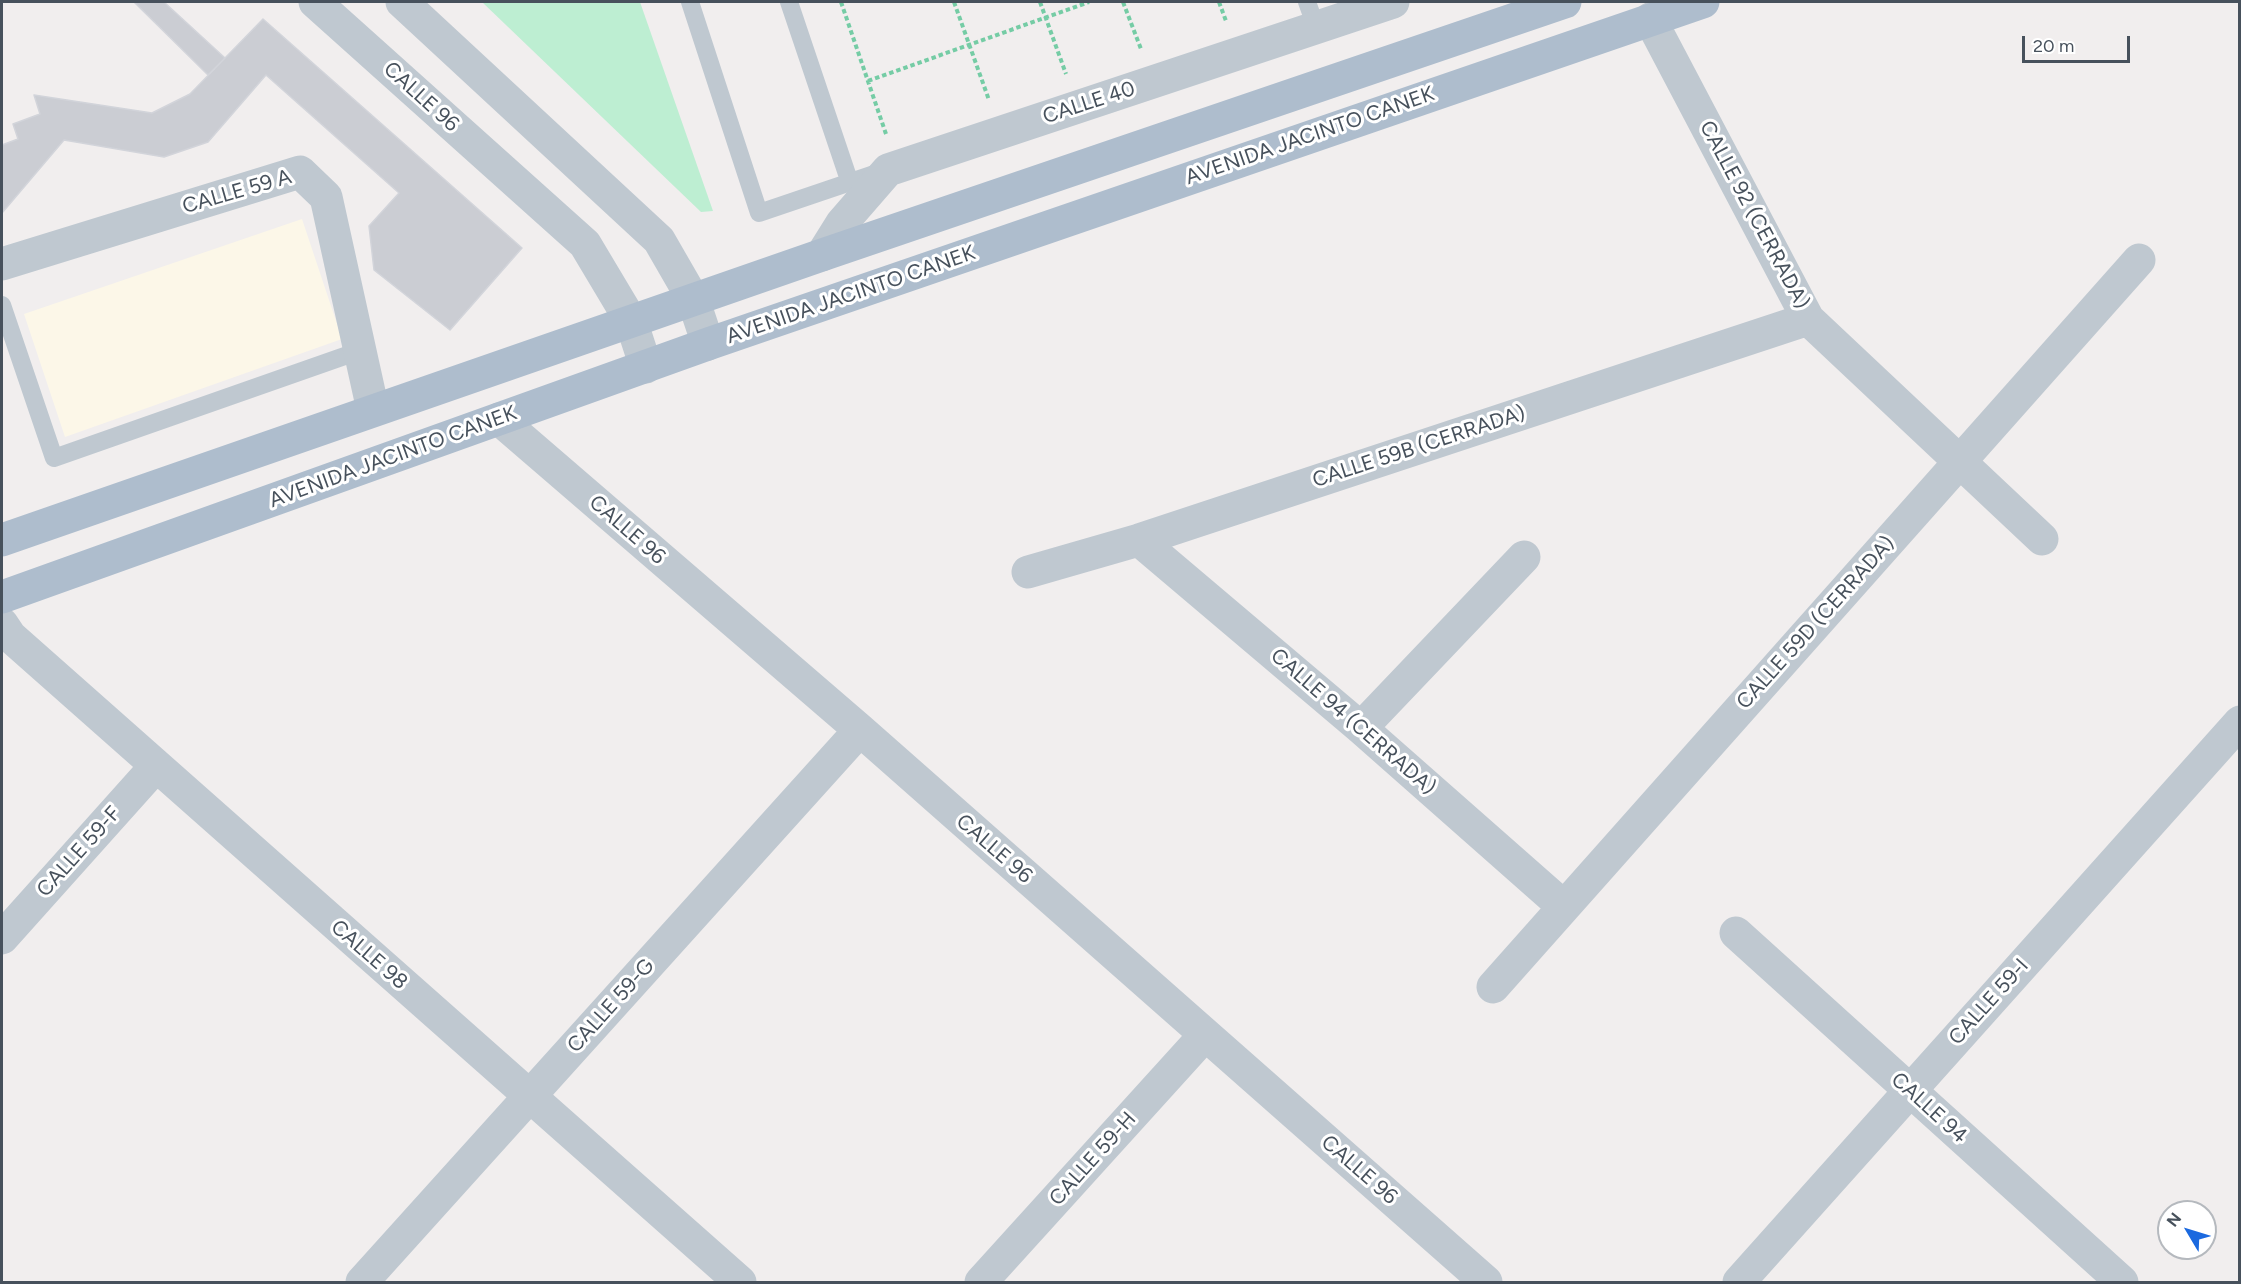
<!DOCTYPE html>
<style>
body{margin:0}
#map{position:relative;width:2241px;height:1284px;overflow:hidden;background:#f1eeee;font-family:Figtree,sans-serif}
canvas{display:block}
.frame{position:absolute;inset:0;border:3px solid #47515c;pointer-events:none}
.north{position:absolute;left:2157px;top:1200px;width:60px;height:60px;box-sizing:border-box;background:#fff;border:2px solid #b5b9be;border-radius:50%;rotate:308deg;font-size:16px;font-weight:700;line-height:24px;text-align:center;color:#47515c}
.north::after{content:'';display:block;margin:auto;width:21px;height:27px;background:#1b69df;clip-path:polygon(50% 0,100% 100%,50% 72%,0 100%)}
.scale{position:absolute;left:2022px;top:36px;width:108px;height:27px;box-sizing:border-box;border:3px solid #47515c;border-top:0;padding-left:8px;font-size:18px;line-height:21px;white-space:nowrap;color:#47515c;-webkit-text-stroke:4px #fff;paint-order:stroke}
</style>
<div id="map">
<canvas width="2241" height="1284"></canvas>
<div class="frame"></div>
<div class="north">N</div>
<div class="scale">20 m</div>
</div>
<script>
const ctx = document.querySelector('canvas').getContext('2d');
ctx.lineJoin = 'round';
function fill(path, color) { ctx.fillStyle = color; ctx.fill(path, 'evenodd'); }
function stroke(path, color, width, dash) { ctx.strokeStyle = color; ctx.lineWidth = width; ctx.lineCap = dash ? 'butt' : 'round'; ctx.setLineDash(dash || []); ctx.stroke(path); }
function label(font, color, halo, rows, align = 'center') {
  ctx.font = font + ' Figtree,sans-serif'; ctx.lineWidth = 6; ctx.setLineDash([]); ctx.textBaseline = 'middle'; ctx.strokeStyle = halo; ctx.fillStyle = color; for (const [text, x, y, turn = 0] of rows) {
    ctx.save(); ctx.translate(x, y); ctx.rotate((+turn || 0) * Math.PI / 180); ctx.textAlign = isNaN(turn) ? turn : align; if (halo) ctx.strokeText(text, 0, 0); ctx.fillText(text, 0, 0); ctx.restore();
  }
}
const commercial = new Path2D(`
 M302,219L342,339L65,437L24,314Z`);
const green = new Path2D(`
 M482,2H640L713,211L701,212Z`);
const building = new Path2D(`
 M134,2H164L225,58L208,75Z
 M263,19L522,248L450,330L374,270L369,226L399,193L266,75L208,142L164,157L64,140L2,213V145L18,139L13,124L40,114L34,95L152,113L190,94Z`);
const path = new Path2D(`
 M841,2L886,134
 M954,2L989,100
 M1040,2L1066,74
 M1123,2L1141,49
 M1219,2L1226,21
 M868,81L1089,2`);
const service = new Path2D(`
 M690,2L759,213L880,172
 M789,2L850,183
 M1307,2L1316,27
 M2,305L54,458L359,351`);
const minor = new Path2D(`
 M315,2L585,244L631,321L646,367
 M402,2L659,240L693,299L708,344
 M1650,19L1808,319L2042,539
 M822,255L842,223L888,170L1393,2
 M2,264L300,172L326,197L373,410
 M499,419L860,730L1486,1282
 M1139,540L1361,728L1564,907
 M1028,572L1139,540L1808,319
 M2,624L10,636L740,1282
 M1361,728L1524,557
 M1736,933L2122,1282
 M2,938L156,766
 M1493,987L2139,260
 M362,1282L860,730
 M981,1282L1205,1035
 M1739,1282L2240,722`);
const primary = new Path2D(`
 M2,540L822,255L1565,2
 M2,597L708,344L1703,2`);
const streetNames = [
 ["CALLE 96",421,97,42],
 ["CALLE 40",1089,103,-18],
 ["AVENIDA JACINTO CANEK",1310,136,-19],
 ["CALLE 59 A",237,192,-16],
 ["CALLE 92 (CERRADA)",1754,215,62],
 ["AVENIDA JACINTO CANEK",851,295,-19],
 ["CALLE 59B (CERRADA)",1419,447,-18],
 ["AVENIDA JACINTO CANEK",393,457,-20],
 ["CALLE 96",627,530,41],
 ["CALLE 59D (CERRADA)",1816,623,-48],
 ["CALLE 94 (CERRADA)",1353,722,41],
 ["CALLE 96",994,849,41],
 ["CALLE 59-F",79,852,-48],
 ["CALLE 98",369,955,41],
 ["CALLE 59-I",1989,1002,-48],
 ["CALLE 59-G",611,1006,-48],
 ["CALLE 94",1929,1108,42],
 ["CALLE 59-H",1093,1159,-48],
 ["CALLE 96",1359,1170,41]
];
fill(commercial, '#fcf7e8');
fill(green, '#bdeed2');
fill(building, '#cbcdd3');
stroke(building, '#d2d4da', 1.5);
stroke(path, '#75cca5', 4, [4.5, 3]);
stroke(service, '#bfc8d0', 18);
stroke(minor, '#bfc8d0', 33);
stroke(primary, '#aebdcd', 33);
label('21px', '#47515c', '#fff', streetNames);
</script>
